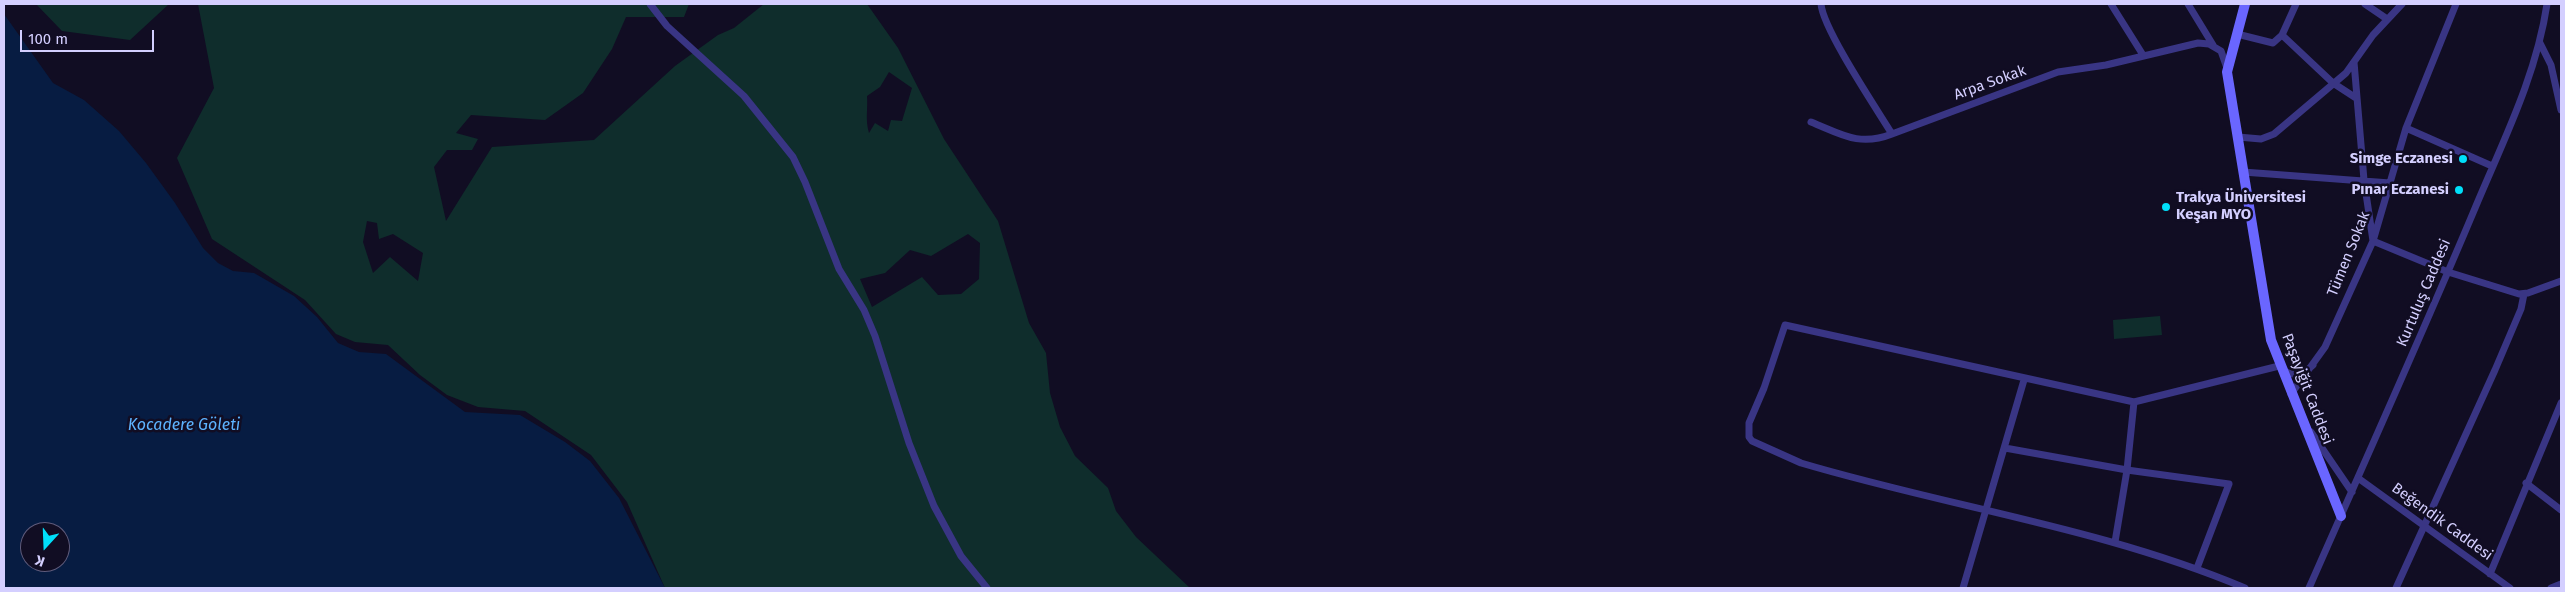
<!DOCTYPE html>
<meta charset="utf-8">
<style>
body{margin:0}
#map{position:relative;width:2565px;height:592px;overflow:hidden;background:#110d23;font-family:"Fira Sans",sans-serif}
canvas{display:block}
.frame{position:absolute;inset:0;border:5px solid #d4cfff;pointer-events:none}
.north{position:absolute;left:20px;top:522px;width:50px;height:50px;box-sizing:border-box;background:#110d23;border:1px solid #5f5b7b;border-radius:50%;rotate:200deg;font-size:14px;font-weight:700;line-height:20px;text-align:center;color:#d4cfff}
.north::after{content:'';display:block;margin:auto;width:18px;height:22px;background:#00dffa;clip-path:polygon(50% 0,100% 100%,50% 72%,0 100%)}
.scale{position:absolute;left:20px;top:30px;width:134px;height:22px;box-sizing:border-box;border:2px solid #d4cfff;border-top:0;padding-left:6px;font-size:15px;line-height:18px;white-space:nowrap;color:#d4cfff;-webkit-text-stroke:4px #110d23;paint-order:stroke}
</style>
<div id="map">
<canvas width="2565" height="592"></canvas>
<div class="frame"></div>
<div class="north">K</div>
<div class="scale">100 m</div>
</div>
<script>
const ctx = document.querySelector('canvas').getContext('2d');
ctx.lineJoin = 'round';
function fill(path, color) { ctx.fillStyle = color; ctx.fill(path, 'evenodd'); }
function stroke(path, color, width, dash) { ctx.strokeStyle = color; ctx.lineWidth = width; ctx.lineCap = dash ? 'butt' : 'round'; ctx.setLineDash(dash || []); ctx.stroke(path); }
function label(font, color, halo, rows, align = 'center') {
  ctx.font = font + ' "Fira Sans",sans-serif'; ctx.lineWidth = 5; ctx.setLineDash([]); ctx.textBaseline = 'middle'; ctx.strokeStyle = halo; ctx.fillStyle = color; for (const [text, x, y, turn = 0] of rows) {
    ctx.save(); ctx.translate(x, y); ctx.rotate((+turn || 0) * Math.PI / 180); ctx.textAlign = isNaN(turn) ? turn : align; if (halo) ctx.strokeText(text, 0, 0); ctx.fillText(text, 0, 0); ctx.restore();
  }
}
const green = new Path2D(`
 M36,4H169L130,40L62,31Z
 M198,4H689L684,17H626L612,49L583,93L545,120L471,115L456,133L478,139L472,150H447L434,167L446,221L492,147L594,140L675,66L718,35L734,28L764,4H867L898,48L944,139L998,221L1029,323L1046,353L1050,393L1060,427L1075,456L1108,488L1116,511L1136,537L1190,588H665L627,502L591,455L525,411L478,407L447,395L420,375L388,345L355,342L336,334L305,300L212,239L177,158L214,88ZM889,72L912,88L902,121L891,120L888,131L875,123L869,133C865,119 868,110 867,96L880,87ZM367,221L377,223L379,239L393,234L423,253L418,281L390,257L373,273L363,242ZM968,234L980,243L979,279L961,294L938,295L922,277L872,307L860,279L885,273L910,250L931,256Z
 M2160,316L2162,335L2114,339L2113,320Z`);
const water = new Path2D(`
 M4,14L53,83L84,100L119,131L146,163L175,203L203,248L218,263L233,271L254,273L294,296L317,317L338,343L359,352L386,354L465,412L520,415L565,442L590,461L619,498L665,588H4ZM30,532H60V562H30Z`);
const street = new Path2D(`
 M650,4L667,26L744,96L793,157L805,182L839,269L864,310L875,336L909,443L934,506L961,556L987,588
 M1821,4C1823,29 1876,108 1892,134L2058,72L2106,65L2198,43L2209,44L2221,51L2227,68
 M2111,4L2143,55
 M2188,4L2213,45
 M2365,4L2387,19
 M2237,34L2273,43L2282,35L2296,4
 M2282,35L2333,83L2356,98
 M2540,43L2551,65L2561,110
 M2354,62L2364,180L2373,241L2448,272L2519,294L2528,293L2561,281
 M1811,122C1841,134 1859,147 1892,134
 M2406,128L2492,166
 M2238,137L2261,139L2274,134L2346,73L2373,35L2402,4
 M2243,172L2390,183
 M2291,394L2325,347L2373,241L2406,128L2456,4
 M2311,432L2352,492
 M2005,448L2127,470L2229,484L2197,568
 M2358,478L2510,588
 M2526,483L2561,510
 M2115,542L2127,470L2134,402
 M2490,574L2561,403
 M1963,588L2024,380
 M2245,588C2103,528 1949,507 1801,463L1752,441L1749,437V423L1764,388L1785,325L2134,402L2279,366C2290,378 2302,376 2313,365
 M2309,588C2364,463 2420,339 2473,213C2501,145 2536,78 2547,4
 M2396,588L2495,370L2521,309L2524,294
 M2551,588L2561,584`);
const secondary = new Path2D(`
 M2245,4L2227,72L2271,340L2341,516`);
const markers = [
 [2463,159,5,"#00dffa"],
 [2459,190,5,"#00dffa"],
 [2166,207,5,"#00dffa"]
];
const streetNames = [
 ["Arpa Sokak",1990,83,-20],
 ["Tümen Sokak",2349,254,-68],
 ["Kurtuluş Caddesi",2424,293,-67],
 ["Paşayiğit Caddesi",2307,389,69],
 ["Beğendik Caddesi",2442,522,36]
];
const poiNames = [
 ["Simge Eczanesi",2453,159],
 ["Pınar Eczanesi",2449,190],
 ["Trakya Üniversitesi",2176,198,"left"],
 ["Keşan MYO",2176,215,"left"]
];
const waterNames = [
 ["Kocadere Göleti",184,426]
];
fill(green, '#0f2d2c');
fill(water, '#071c42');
stroke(street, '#393584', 7);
stroke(secondary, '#6a66ff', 10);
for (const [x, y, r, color] of markers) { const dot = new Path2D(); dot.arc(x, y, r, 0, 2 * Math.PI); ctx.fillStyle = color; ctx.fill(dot); stroke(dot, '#110d23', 2); }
label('15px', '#d4cfff', '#110d23', streetNames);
label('bold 15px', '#d4cfff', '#110d23', poiNames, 'right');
label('italic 16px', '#5db3ff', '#110d23', waterNames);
</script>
